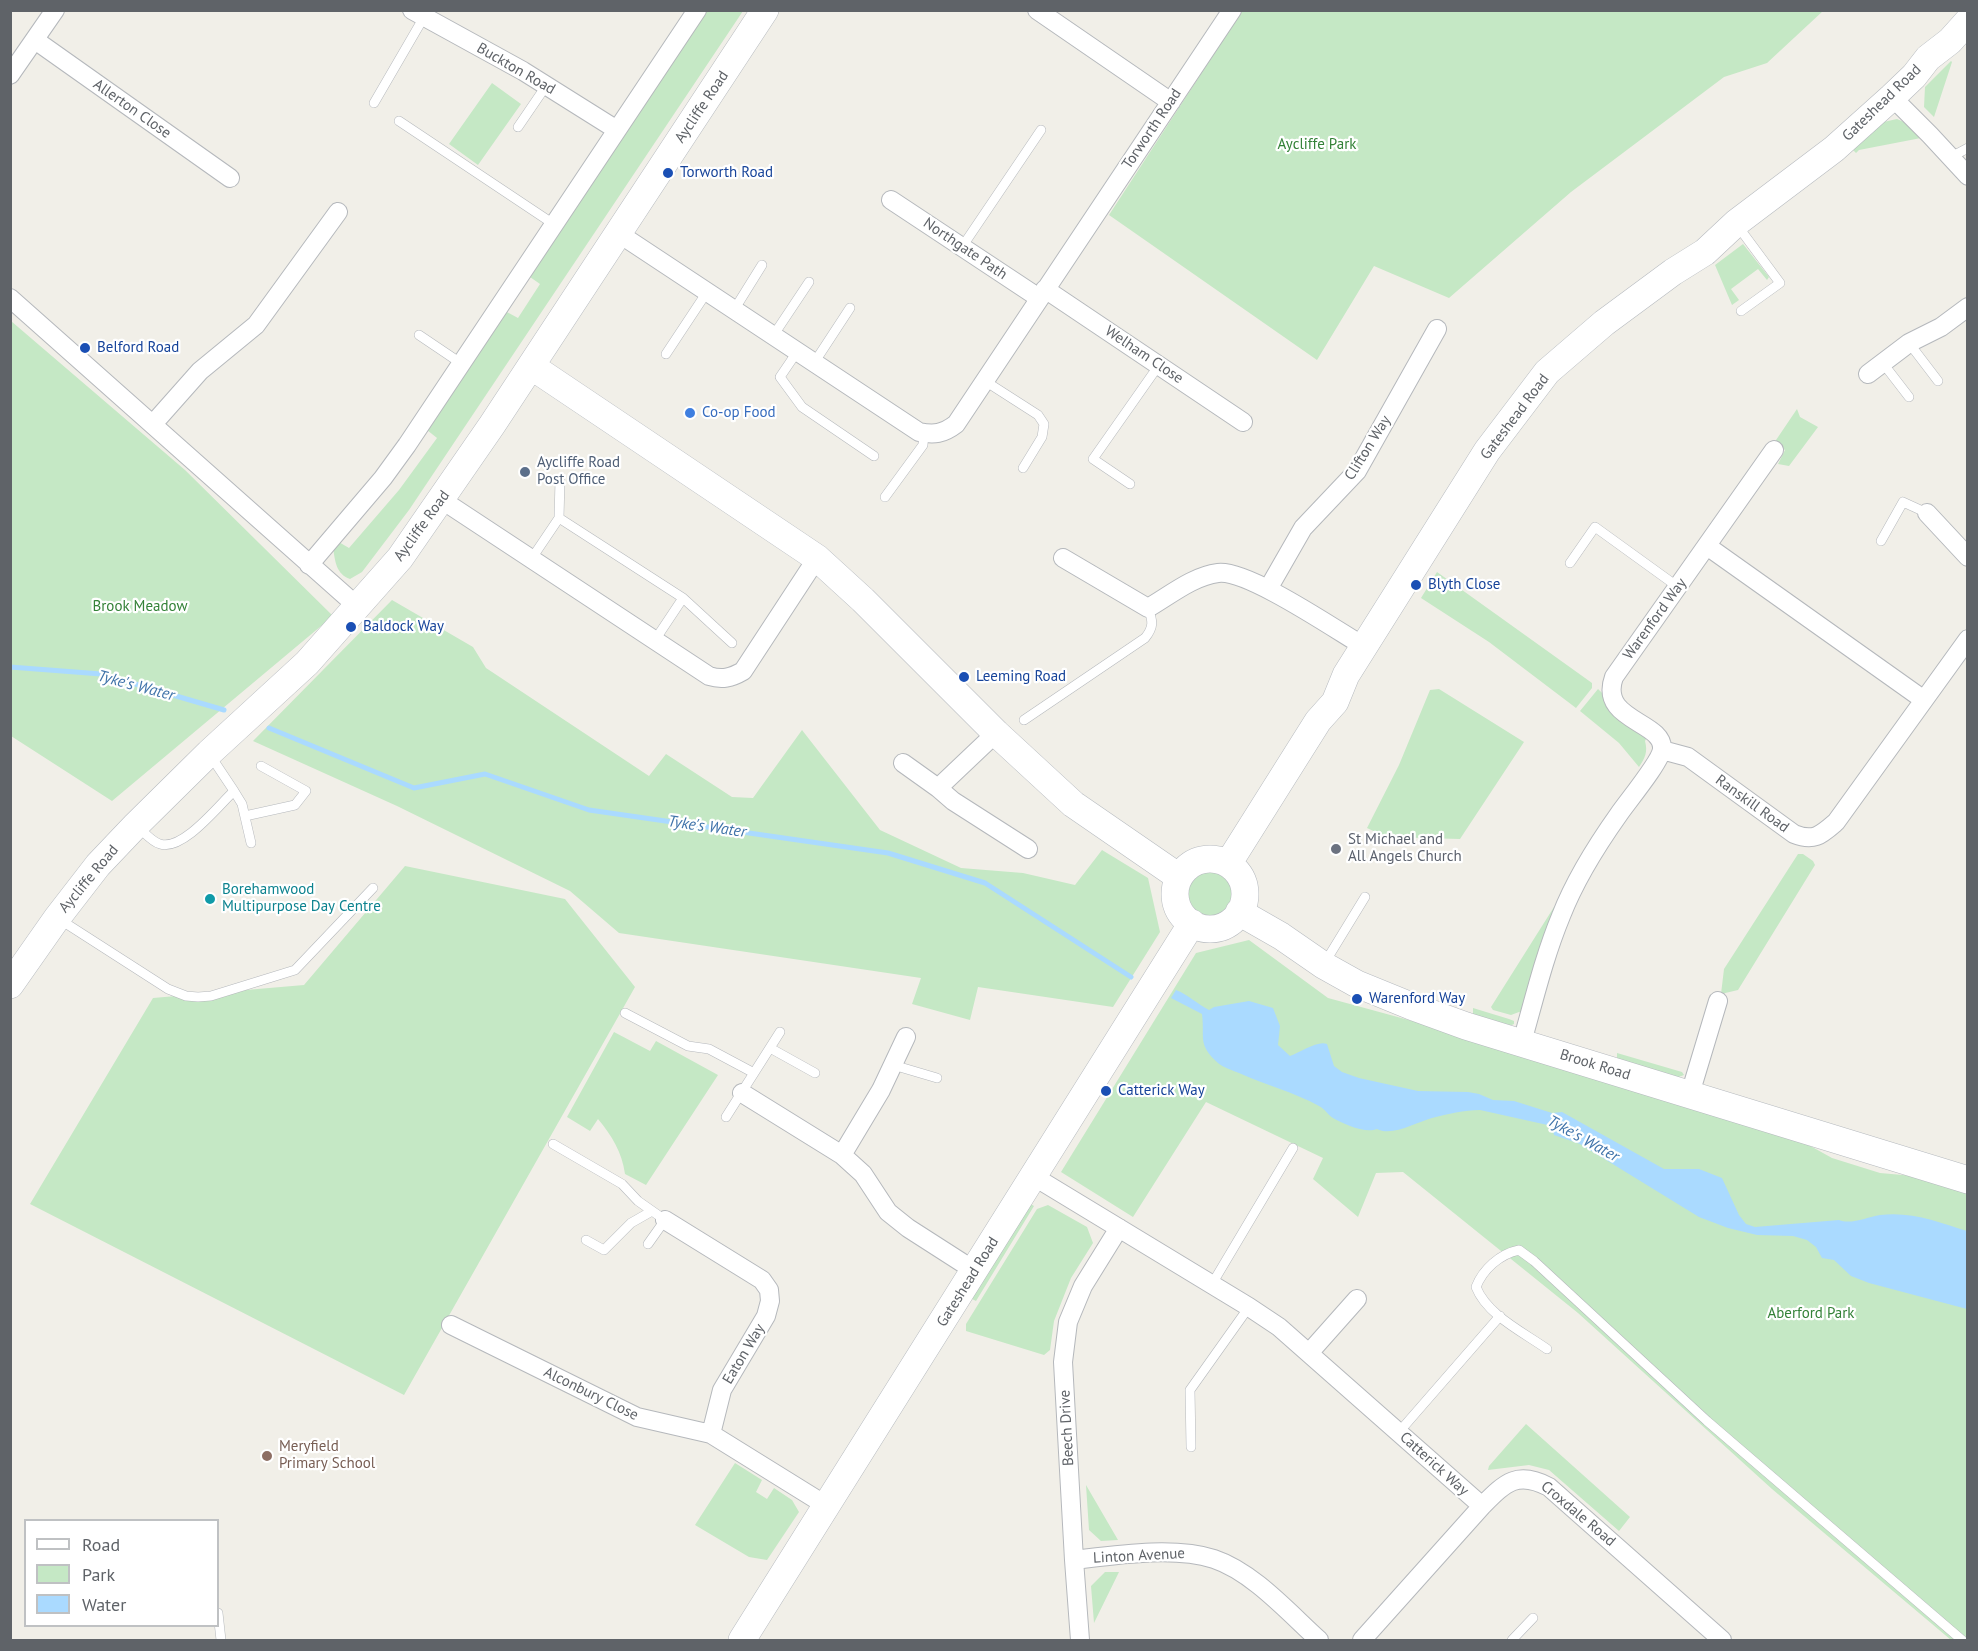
<!DOCTYPE html>
<style>
body{margin:0}
#map{position:relative;width:1978px;height:1651px;overflow:hidden;background:#f1efe8;font-family:"PT Sans",sans-serif}
canvas{display:block}
.frame{position:absolute;inset:0;border:12px solid #5f6368;pointer-events:none}
.legend{position:absolute;left:24px;top:1519px;width:195px;height:108px;box-sizing:border-box;background:#fff;border:2px solid #bfc1c3;margin:0;padding:8px 10px;list-style:none;font-size:18px;color:#5f6368}
.legend li{display:flex;align-items:center;gap:12px;height:30px}
.legend b{width:30px;border:2px solid #bfc1c3}
</style>
<div id="map">
<canvas width="1978" height="1651"></canvas>
<div class="frame"></div>
<ul class="legend">
<li><b style="height:8px;background:#fff"></b>Road</li>
<li><b style="height:16px;background:#c5e8c5"></b>Park</li>
<li><b style="height:16px;background:#aadaff"></b>Water</li>
</ul>
</div>
<script>
const ctx = document.querySelector('canvas').getContext('2d');
ctx.lineJoin = 'round';
function fill(path, color) { ctx.fillStyle = color; ctx.fill(path, 'evenodd'); }
function stroke(path, color, width, dash) { ctx.strokeStyle = color; ctx.lineWidth = width; ctx.lineCap = dash ? 'butt' : 'round'; ctx.setLineDash(dash || []); ctx.stroke(path); }
function label(font, color, halo, rows, align = 'center') {
  ctx.font = font + ' "PT Sans",sans-serif'; ctx.lineWidth = 4.5; ctx.setLineDash([]); ctx.textBaseline = 'middle'; ctx.strokeStyle = halo; ctx.fillStyle = color; for (const [text, x, y, turn = 0] of rows) {
    ctx.save(); ctx.translate(x, y); ctx.rotate((+turn || 0) * Math.PI / 180); ctx.textAlign = isNaN(turn) ? turn : align; if (halo) ctx.strokeText(text, 0, 0); ctx.fillText(text, 0, 0); ctx.restore();
  }
}
const green = new Path2D(`
 M706,11H743L409,510L362,572L350,579C336,574 335,561 333,547L337,541L349,548L399,490L437,438L427,430L505,311L518,318L540,284L530,277Z
 M1242,11H1823L1767,63L1724,77L1571,192L1449,298L1374,266L1317,360L1109,215Z
 M1951,61L1952,62L1934,117L1924,107L1925,87Z
 M492,83L521,104L478,165L449,144Z
 M1897,119L1904,122L1921,138L1859,150L1856,153L1852,149L1879,123Z
 M1743,244L1769,277L1767,280L1758,269L1731,289L1739,300L1732,305L1715,265Z
 M11,321L185,470L333,616L112,801L11,736Z
 M1797,409L1800,417L1818,427L1789,466L1778,464L1785,450L1774,443Z
 M1437,572L1592,683V688L1576,708L1489,642L1421,598Z
 M392,600L473,647L486,668L649,776L666,754L732,797L753,798L802,730L880,830L961,868L1023,873L1075,885L1102,850L1148,878L1160,932L1113,1007L978,987L970,1020L912,1004L921,978L619,933L570,891L397,806L253,741Z
 M1439,689L1524,742L1460,839L1386,837L1367,828L1399,765L1430,690Z
 M1598,689L1647,737L1645,741C1648,752 1645,758 1639,767L1619,743L1580,711Z
 M1798,854H1803L1813,861L1815,865L1738,990L1721,994L1724,969Z
 M405,866L565,899L635,987L404,1395L30,1204L153,998L304,985Z
 M1185 894a25 25 0 1 1 50 0a25 25 0 1 1-50 0Z
 M1558,906L1522,1013L1519,1012L1511,1015L1493,1010L1491,1007L1554,907Z
 M1249,940L1328,998L1460,1034L1805,1143L1832,1158L1880,1173L1914,1176L1967,1192V1640H1951L1772,1489L1578,1313L1403,1172L1376,1173L1358,1217L1313,1179L1323,1158L1206,1102L1133,1217L1061,1172L1196,953Z
 M1473,1008L1509,1019L1514,1021V1024L1507,1027L1473,1014Z
 M614,1032L650,1051L656,1041L718,1075L646,1185L625,1174C622,1152 612,1136 598,1119L590,1131L567,1117Z
 M1617,1053L1682,1072L1684,1075L1673,1079L1617,1059Z
 M1029,1203L1034,1206L976,1301L970,1298Z
 M1048,1205L1087,1227L1093,1243L1071,1278L1054,1321L1050,1350L1044,1355L966,1331V1324L1037,1209Z
 M1526,1424L1630,1517L1619,1531L1549,1470L1529,1465L1488,1470L1489,1466Z
 M735,1463L762,1480L756,1492L767,1499L774,1488L792,1500L799,1512L767,1560L749,1557L695,1525Z
 M1086,1485L1118,1540L1101,1541L1089,1530Z
 M1105,1572H1119L1094,1623L1091,1586Z`);
const water = new Path2D(`
 M1176,990C1189,995 1197,1004 1209,1010L1214,1007L1249,1001L1273,1008L1280,1026L1278,1045L1290,1056C1301,1052 1318,1040 1327,1044L1334,1066L1342,1072L1359,1078L1418,1091L1468,1092L1479,1094L1493,1100L1514,1101L1552,1113L1562,1112L1664,1169H1699L1722,1178L1739,1215L1746,1224L1755,1227L1839,1220C1851,1225 1867,1217 1880,1215C1911,1211 1939,1222 1967,1231V1309L1869,1283L1851,1276L1834,1260L1822,1258L1816,1247L1807,1240L1793,1236L1757,1235L1728,1228L1699,1217L1580,1144L1554,1135L1552,1126L1480,1110C1464,1110 1448,1114 1432,1118C1417,1122 1392,1137 1377,1129C1365,1134 1344,1124 1333,1118C1328,1115 1325,1109 1319,1106C1294,1092 1265,1085 1239,1073C1232,1070 1224,1068 1218,1063C1197,1044 1205,1038 1202,1014L1171,998Z`);
const stream = new Path2D(`
 M10,667L101,674L224,710
 M269,728L414,788L485,774L589,810L888,853L985,883L1131,977`);
const lane = new Path2D(`
 M374,103L424,17
 M399,121L555,225
 M518,127L546,86
 M1951,157L1968,148
 M1737,225L1780,283L1741,311
 M962,247L1041,130
 M734,310L762,265
 M419,335L462,364
 M773,336L809,282
 M1909,343L1938,381
 M797,352L780,377L802,407L874,456
 M666,354L707,292
 M1882,362L1909,397
 M814,363L850,308
 M985,381L1038,415L1044,424L1042,437L1023,468
 M1130,484L1093,459L1159,365
 M885,497L923,445L924,433
 M559,518L683,598L732,643
 M1881,541L1903,502L1927,513
 M532,558L559,518L560,480
 M1570,563L1595,527L1678,587
 M655,640L683,598
 M1024,720L1145,638C1154,627 1153,621 1148,608
 M234,791L242,804L251,843
 M245,816L295,805L306,791L261,766
 M138,827C144,832 152,842 160,844C183,851 218,806 234,791L210,755
 M59,919L168,989L186,996L198,997L211,996L295,970L373,888
 M1324,964L1365,897
 M625,1013L688,1046L709,1049L754,1073
 M770,1048L815,1073
 M893,1065L937,1078
 M726,1117L780,1032
 M553,1144L622,1184L638,1201L665,1220L648,1244
 M586,1240L604,1250L631,1223L652,1211
 M1212,1284L1293,1148
 M1547,1349C1523,1332 1487,1315 1476,1287C1483,1269 1500,1254 1519,1250L1534,1261L1707,1421L1962,1640
 M1399,1432L1500,1316
 M1191,1447L1190,1390L1249,1307
 M218,1613L221,1640
 M1512,1640L1533,1618`);
const street = new Path2D(`
 M412,10L523,71L617,130
 M1037,10L1171,102
 M35,40L230,178
 M10,75L55,10
 M1892,97L1930,135L1968,176
 M891,200L1039,298
 M618,233L919,432C934,435 943,434 956,424L1232,10
 M1045,289L1243,422
 M10,298L358,607
 M1868,374L1909,343L1941,327L1968,307
 M153,424L200,371L256,325L338,212
 M442,500L709,676C722,680 731,678 743,671L817,558
 M1927,513L1968,557
 M1707,546L1924,700
 M1063,558L1148,608C1169,596 1193,576 1218,573C1247,569 1336,630 1365,647
 M309,565L383,478L407,445L697,10
 M1268,589L1303,528L1357,471L1437,329
 M996,733L938,788L953,801L1028,849
 M1662,750L1688,757L1794,834C1814,842 1821,835 1836,822L1968,639
 M903,763L938,788
 M1522,1042C1534,1000 1544,957 1561,916C1575,880 1597,845 1619,814C1628,801 1661,761 1662,749C1664,721 1598,721 1614,677L1774,450
 M742,1093L842,1155L863,1174L888,1212L908,1228L975,1271
 M1690,1094L1718,1001
 M842,1155L881,1090L906,1037
 M1033,1176L1249,1307L1279,1327L1482,1506
 M665,1220L762,1280L769,1290L770,1301L766,1316L722,1390L711,1434
 M451,1325L637,1417L711,1434L827,1506
 M1309,1353L1357,1299
 M1074,1560C1116,1555 1174,1546 1214,1559C1253,1572 1289,1613 1319,1640
 M1080,1640L1074,1560L1063,1362L1068,1322L1083,1286L1119,1228
 M1362,1640L1482,1506C1505,1483 1517,1470 1549,1487L1722,1640`);
const secondary = new Path2D(`
 M531,366L817,558L863,600L996,733L1073,804L1179,877
 M1175 894a35 35 0 1 1 70 0a35 35 0 1 1-70 0Z
 M1228,864L1318,721L1335,702L1346,675L1487,451L1547,372L1604,323L1673,272L1705,252L1736,223L1834,149L1892,97L1914,76L1928,58L1950,41L1968,21
 M1239,912L1281,936L1323,965L1357,984L1411,1006L1466,1026L1968,1180
 M10,985L57,918L98,865L136,825L209,753L307,663L400,558L492,425L765,10
 M742,1640L1192,923`);
const markers = [
 [668,173,6,"#1a4fb4"],
 [85,348,6,"#1a4fb4"],
 [690,413,6,"#3f7fe0"],
 [525,472,6,"#5c6f8a"],
 [1416,585,6,"#1a4fb4"],
 [351,627,6,"#1a4fb4"],
 [964,677,6,"#1a4fb4"],
 [1336,849,6,"#6b7280"],
 [210,899,6,"#0f9aa8"],
 [1357,999,6,"#1a4fb4"],
 [1106,1091,6,"#1a4fb4"],
 [267,1456,6,"#8d6e63"]
];
const streetNames = [
 ["Buckton Road",516,69,30],
 ["Gateshead Road",1882,103,-44],
 ["Aycliffe Road",702,107,-56],
 ["Allerton Close",132,109,35],
 ["Torworth Road",1152,129,-56],
 ["Northgate Path",965,249,34],
 ["Welham Close",1144,355,34],
 ["Gateshead Road",1515,417,-53],
 ["Clifton Way",1368,448,-58],
 ["Aycliffe Road",422,526,-54],
 ["Warenford Way",1655,619,-54],
 ["Ranskill Road",1752,804,36],
 ["Aycliffe Road",89,879,-50],
 ["Brook Road",1595,1065,17],
 ["Gateshead Road",968,1282,-58],
 ["Eaton Way",744,1354,-59],
 ["Alconbury Close",591,1394,26],
 ["Beech Drive",1067,1428,-93],
 ["Catterick Way",1434,1464,42],
 ["Croxdale Road",1578,1514,40],
 ["Linton Avenue",1139,1556,-3]
];
const parkNames = [
 ["Aycliffe Park",1317,145],
 ["Brook Meadow",140,607],
 ["Aberford Park",1811,1314]
];
const transitNames = [
 ["Torworth Road",680,173],
 ["Belford Road",97,348],
 ["Blyth Close",1428,585],
 ["Baldock Way",363,627],
 ["Leeming Road",976,677],
 ["Warenford Way",1369,999],
 ["Catterick Way",1118,1091]
];
const shopNames = [
 ["Co-op Food",702,413]
];
const serviceNames = [
 ["Aycliffe Road",537,463],
 ["Post Office",537,480]
];
const worshipNames = [
 ["St Michael and",1348,840],
 ["All Angels Church",1348,857]
];
const cultureNames = [
 ["Borehamwood",222,890],
 ["Multipurpose Day Centre",222,907]
];
const educationNames = [
 ["Meryfield",279,1447],
 ["Primary School",279,1464]
];
const waterNames = [
 ["Tyke's Water",136,686,15],
 ["Tyke's Water",707,827,8],
 ["Tyke's Water",1583,1139,29]
];
fill(green, '#c5e8c5');
fill(water, '#aadaff');
stroke(stream, '#aadaff', 5);
stroke(lane, '#b5b8bc', 10);
stroke(street, '#b5b8bc', 20);
stroke(secondary, '#b6babf', 28);
stroke(lane, '#fff', 9);
stroke(street, '#fff', 18);
stroke(secondary, '#fff', 27);
for (const [x, y, r, color] of markers) { const dot = new Path2D(); dot.arc(x, y, r, 0, 2 * Math.PI); ctx.fillStyle = color; ctx.fill(dot); stroke(dot, '#fff', 2); }
label('15px', '#5f6368', '#fff', streetNames);
label('15px', '#348238', '#fff', parkNames);
label('15px', '#164399', '#fff', transitNames, 'left');
label('15px', '#366cbe', '#fff', shopNames, 'left');
label('15px', '#4e5e75', '#fff', serviceNames, 'left');
label('15px', '#5b616d', '#fff', worshipNames, 'left');
label('15px', '#0d838f', '#fff', cultureNames, 'left');
label('15px', '#785e54', '#fff', educationNames, 'left');
label('italic 16px', '#4174aa', '#fff', waterNames);
</script>
